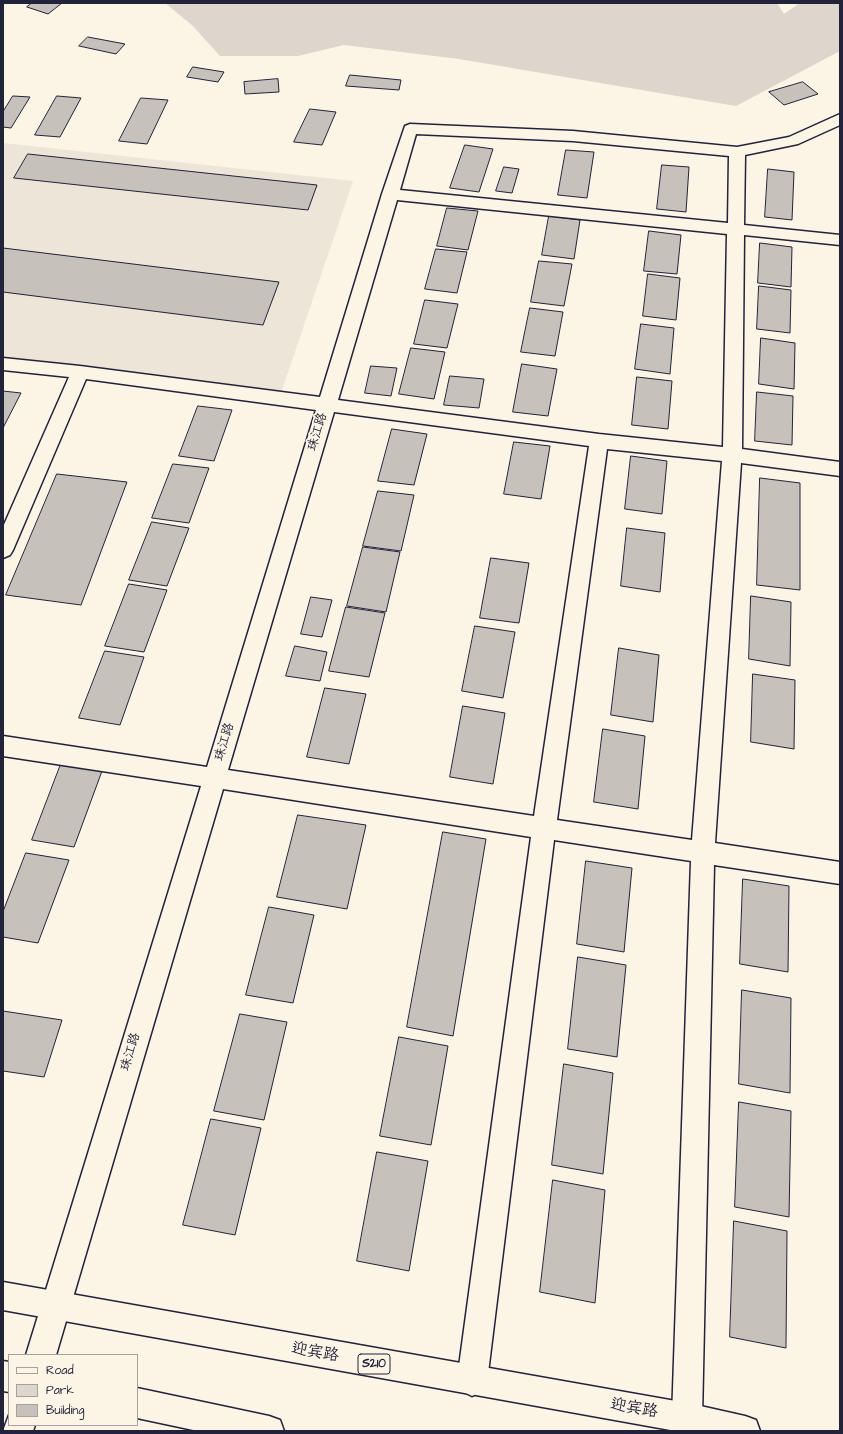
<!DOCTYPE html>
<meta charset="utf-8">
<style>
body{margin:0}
#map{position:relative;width:843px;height:1434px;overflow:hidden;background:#fcf5e5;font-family:"Architects Daughter",sans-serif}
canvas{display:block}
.frame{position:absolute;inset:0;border:4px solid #22223b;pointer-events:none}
.legend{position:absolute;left:8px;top:1354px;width:130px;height:72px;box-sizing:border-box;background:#fcf5e5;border:1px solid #a5a1a1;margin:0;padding:5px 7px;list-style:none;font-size:12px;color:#22223b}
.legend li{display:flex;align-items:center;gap:8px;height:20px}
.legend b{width:20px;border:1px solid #a5a1a1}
</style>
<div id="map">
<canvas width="843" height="1434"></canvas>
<div class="frame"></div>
<ul class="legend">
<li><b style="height:5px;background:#fcf5e5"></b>Road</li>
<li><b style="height:11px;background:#dcd6cc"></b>Park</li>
<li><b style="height:11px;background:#c6c1bb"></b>Building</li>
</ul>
</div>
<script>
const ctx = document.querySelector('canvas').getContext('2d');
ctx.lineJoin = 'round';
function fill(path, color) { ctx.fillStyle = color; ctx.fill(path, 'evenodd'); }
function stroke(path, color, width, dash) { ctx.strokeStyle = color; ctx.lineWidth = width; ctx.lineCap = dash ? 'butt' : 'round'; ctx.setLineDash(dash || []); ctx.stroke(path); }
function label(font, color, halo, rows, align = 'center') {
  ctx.font = font + ' "Architects Daughter","LXGW WenKai TC",sans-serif'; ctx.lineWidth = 3.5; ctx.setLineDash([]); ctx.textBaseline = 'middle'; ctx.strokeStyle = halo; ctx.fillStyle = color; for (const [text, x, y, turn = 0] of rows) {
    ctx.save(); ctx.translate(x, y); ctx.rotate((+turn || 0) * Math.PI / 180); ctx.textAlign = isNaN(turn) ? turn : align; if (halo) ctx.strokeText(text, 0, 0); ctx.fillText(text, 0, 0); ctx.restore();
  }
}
const built = new Path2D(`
 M3,143L353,181L279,399L3,363Z`);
const green = new Path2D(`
 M165,3H777L784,14L800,3H840V51L736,106L459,59L344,45L298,56H220L193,26Z`);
const building = new Path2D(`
 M32,3H62L48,14L27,7Z
 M88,37L125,44L116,54L79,46Z
 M193,67L224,72L218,82L187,77Z
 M350,75L401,80L399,90L346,86Z
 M278,79L279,92L245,94L244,82Z
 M803,82L818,94L784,105L769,92Z
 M13,96L30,97L11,128L3,127V112Z
 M57,96L81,98L60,137L35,135Z
 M141,98L168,100L147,144L119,141Z
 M310,109L336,112L322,145L294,142Z
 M465,145L493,149L479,192L450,188Z
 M566,150L594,152L587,198L558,195Z
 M28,154L317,185L308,210L14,178Z
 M662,165L689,167L686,212L657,209Z
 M504,167L519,169L512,193L496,191Z
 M768,169L794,172L792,220L765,217Z
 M447,208L478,211L468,250L437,246Z
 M549,216L580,220L574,259L542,255Z
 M649,231L681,235L677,274L644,271Z
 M760,243L792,247L791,287L758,283Z
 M3,248L279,282L263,325L3,292Z
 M436,249L467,252L457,293L425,289Z
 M539,261L572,264L564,306L531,302Z
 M648,274L680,278L676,320L643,316Z
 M759,286L791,290L790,333L757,329Z
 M425,300L458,304L447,348L414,344Z
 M530,308L563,312L555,356L521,352Z
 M641,324L674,328L670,374L635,369Z
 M761,338L795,343L794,389L759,384Z
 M411,348L445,352L434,399L399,394Z
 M522,364L557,369L548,416L513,412Z
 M371,366L397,368L391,396L365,393Z
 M450,376L484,379L479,408L444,405Z
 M637,377L672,381L668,429L632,425Z
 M3,391L21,393L3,428Z
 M757,392L793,396L792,445L755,441Z
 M198,406L232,410L214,461L179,456Z
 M392,429L427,434L414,485L378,481Z
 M514,442L550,446L541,499L504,494Z
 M631,456L667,461L662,514L625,509Z
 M173,464L209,468L189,523L152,518Z
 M57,474L127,482L81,605L6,595Z
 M760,478L800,483V590L757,585Z
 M378,491L414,495L401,551L363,546Z
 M152,522L189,528L167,586L129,580Z
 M627,528L665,533L660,592L621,586Z
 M363,547L400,552L386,612L347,606Z
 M491,558L529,563L519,623L480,618Z
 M129,584L167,590L144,652L105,646Z
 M751,596L791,602L790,666L749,659Z
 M311,597L332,600L322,637L301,634Z
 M346,607L385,613L369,677L329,671Z
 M475,626L515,632L503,698L462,691Z
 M295,646L327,652L320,681L286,676Z
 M619,648L659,655L653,722L611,715Z
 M105,651L144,657L120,725L79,718Z
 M753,674L795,680L794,749L751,742Z
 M325,688L366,694L349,764L307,757Z
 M463,706L505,713L493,784L450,777Z
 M603,729L645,736L638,809L594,802Z
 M61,764L102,771L74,847L32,840Z
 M298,815L366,825L347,909L277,897Z
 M443,832L486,839L453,1036L407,1027Z
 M26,853L69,860L38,943L3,937V912Z
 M586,861L632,868L624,952L577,944Z
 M743,879L789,886L788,972L740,964Z
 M269,907L314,915L293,1003L246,995Z
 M578,957L626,965L617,1057L568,1049Z
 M742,990L791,998L790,1093L739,1084Z
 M3,1011L62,1020L44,1077L3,1071Z
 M240,1014L287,1022L264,1120L214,1111Z
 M399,1037L448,1046L431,1145L380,1136Z
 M564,1064L613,1073L603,1174L552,1165Z
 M739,1102L791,1111L789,1217L735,1207Z
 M211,1119L261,1128L235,1235L183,1225Z
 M377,1152L428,1161L409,1271L357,1261Z
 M553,1180L605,1190L595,1303L540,1292Z
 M734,1221L787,1231L786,1348L730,1337Z`);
const minor = new Path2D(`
 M840,114V125L798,144L745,155L744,225L840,235V245L744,235L742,449L840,462V476L741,463L715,843L840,862V884L714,865L702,1418L698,1429C690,1432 684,1432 676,1429L672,1418L691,861L554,840L487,1381L482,1391L472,1396L462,1391L457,1381L531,837L223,789L56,1355H26L201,786L3,756V736L207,767L316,410L86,379L13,550L10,555L3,558V527L69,377L3,370V358L80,366L320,397L382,194L405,126L410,124L573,131L737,147L789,137ZM416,134L573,141L729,156L728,223L400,190ZM397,200L727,234L723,447L599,434L338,400ZM334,412L589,446L534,816L228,770ZM607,449L722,461L692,840L557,820Z
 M9,1415V1425H35L33,1431H3Z`);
const major = new Path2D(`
 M3,1282L687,1403L745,1416L756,1420L760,1431H676L3,1310Z
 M3,1361L9,1362V1392L3,1391Z
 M137,1388L269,1416L280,1420L284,1431H198L137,1418Z`);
const shields = [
 [374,1364,32]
];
const shieldNames = [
 ["S210",374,1364]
];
const streetNames = [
 ["珠江路",318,432,-73],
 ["珠江路",225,742,-73],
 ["珠江路",131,1052,-73]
];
const nearStreetnames = [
 ["迎宾路",315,1353,10],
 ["迎宾路",634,1409,10]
];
fill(built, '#ece5d8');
fill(green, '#dcd6cc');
fill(building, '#c6c1bb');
stroke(building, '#22223b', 1);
stroke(minor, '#22223b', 3);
stroke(major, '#22223b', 3);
fill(minor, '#fcf5e5');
fill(major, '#fcf5e5');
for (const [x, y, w] of shields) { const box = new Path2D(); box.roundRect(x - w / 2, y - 10, w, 20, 3); ctx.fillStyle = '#fcf5e5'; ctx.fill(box); stroke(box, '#22223b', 1); }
label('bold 12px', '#22223b', null, shieldNames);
label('13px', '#22223b', '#fcf5e5', streetNames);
label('16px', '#22223b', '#fcf5e5', nearStreetnames);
</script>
